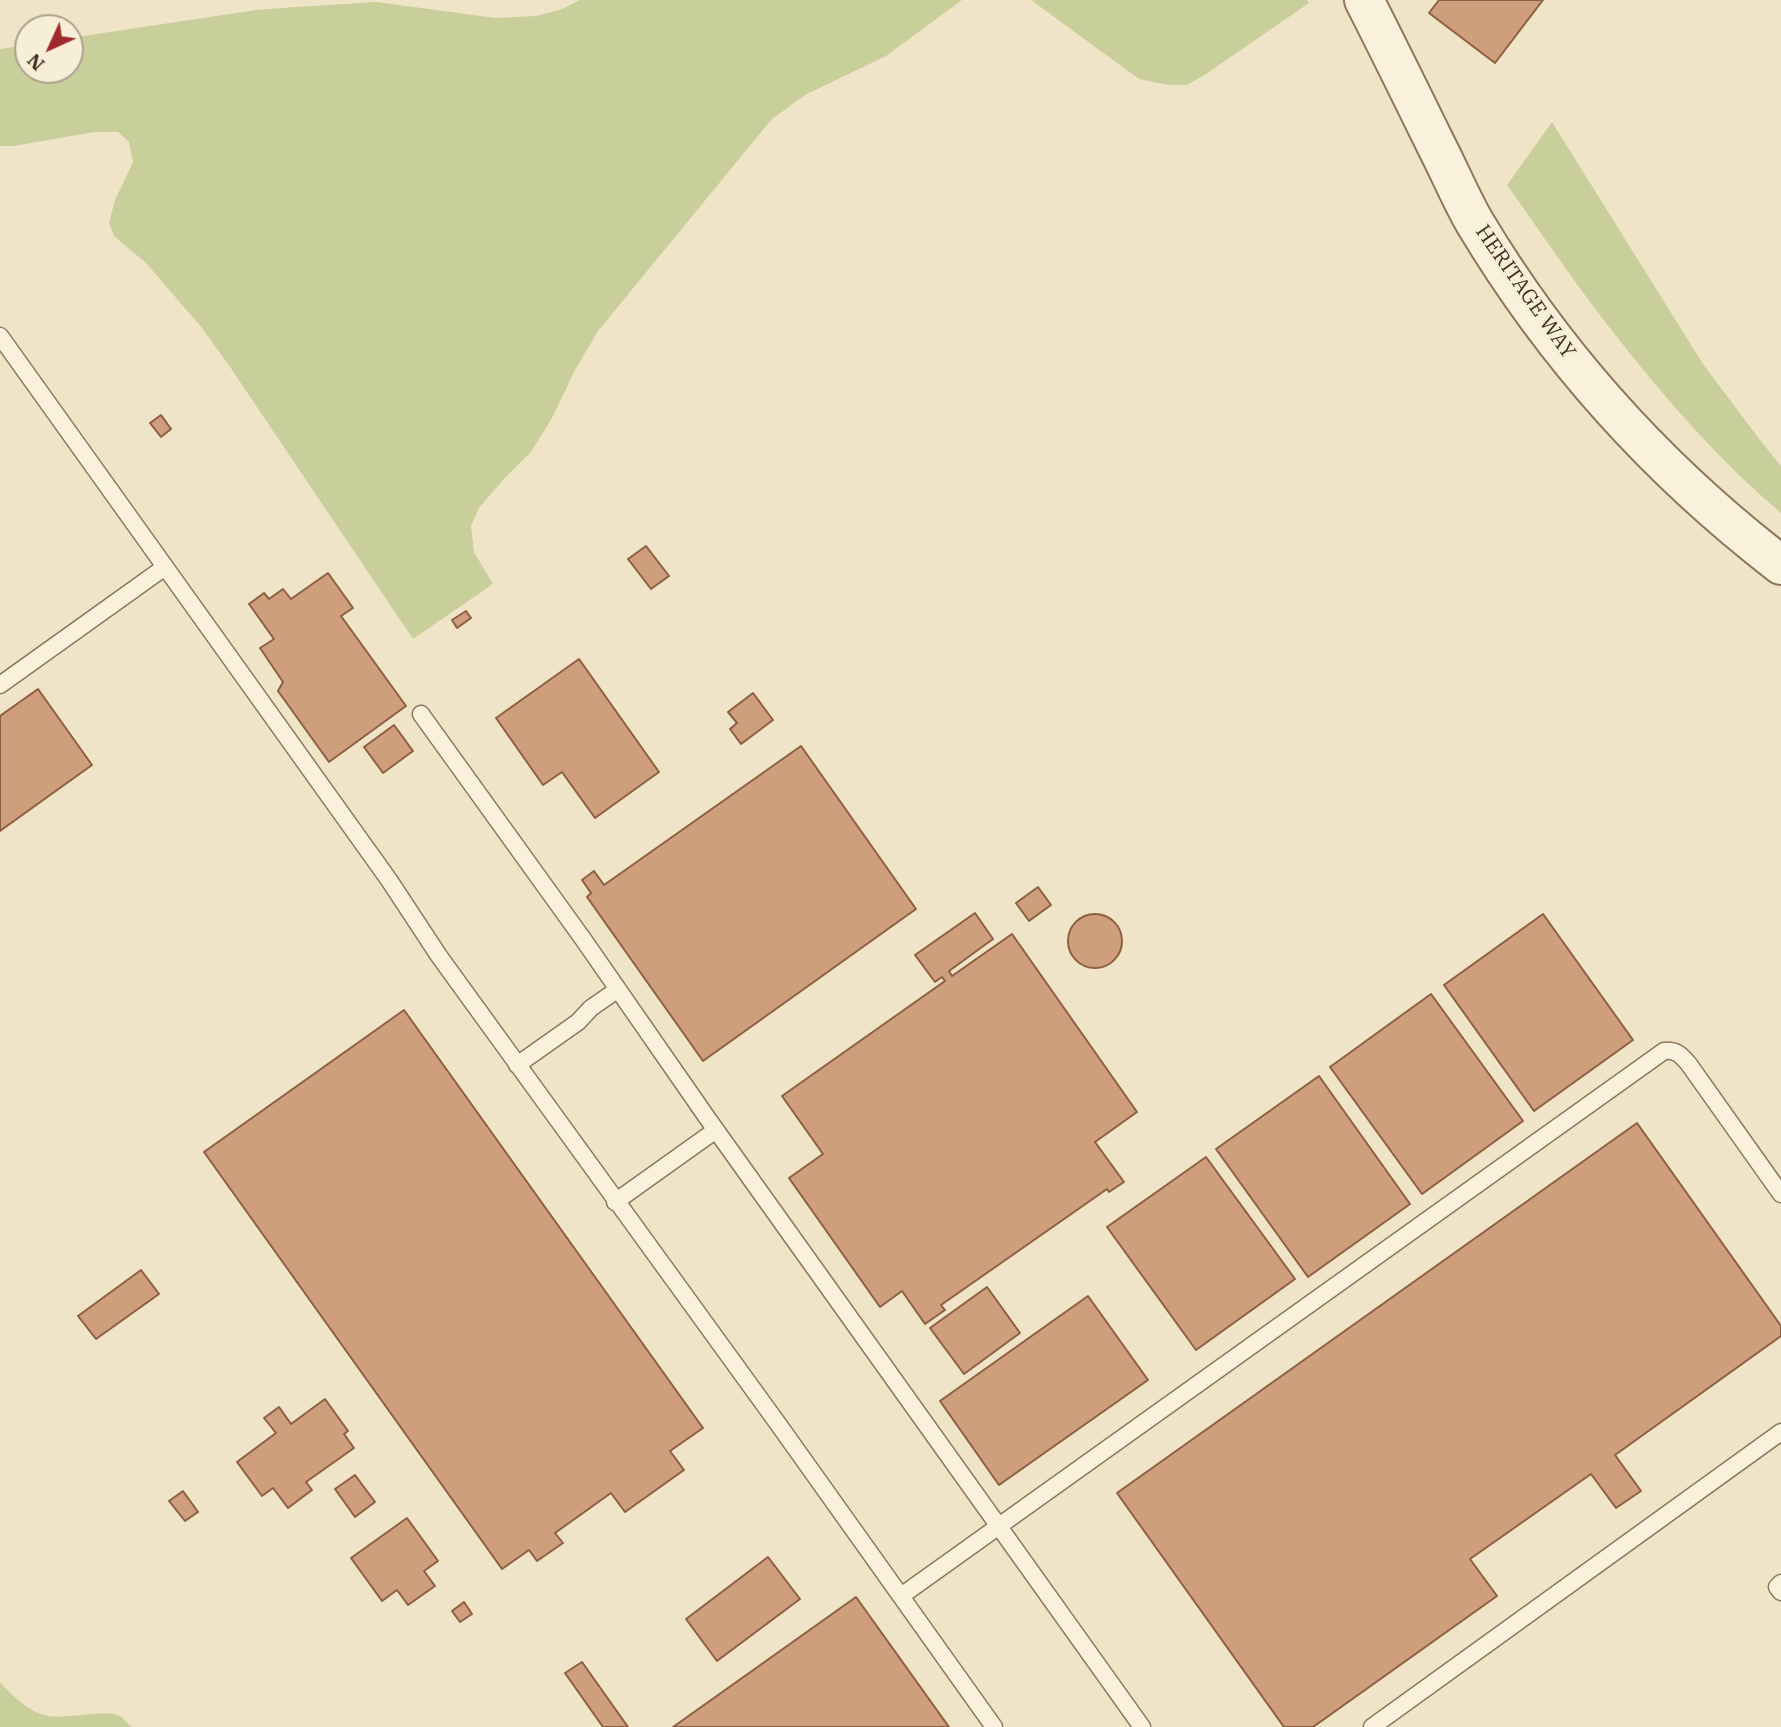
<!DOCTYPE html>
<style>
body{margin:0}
#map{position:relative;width:1781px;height:1727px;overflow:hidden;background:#f0e4c8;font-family:"IBM Plex Serif",serif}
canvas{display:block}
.north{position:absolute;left:14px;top:14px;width:70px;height:70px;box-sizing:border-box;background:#f7eed8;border:2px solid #ada18e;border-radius:50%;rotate:225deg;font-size:19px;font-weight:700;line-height:28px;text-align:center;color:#3d2e20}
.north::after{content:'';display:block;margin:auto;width:24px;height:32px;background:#9e2a2b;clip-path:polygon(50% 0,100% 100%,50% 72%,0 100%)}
</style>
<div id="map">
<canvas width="1781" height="1727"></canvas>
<div class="north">N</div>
</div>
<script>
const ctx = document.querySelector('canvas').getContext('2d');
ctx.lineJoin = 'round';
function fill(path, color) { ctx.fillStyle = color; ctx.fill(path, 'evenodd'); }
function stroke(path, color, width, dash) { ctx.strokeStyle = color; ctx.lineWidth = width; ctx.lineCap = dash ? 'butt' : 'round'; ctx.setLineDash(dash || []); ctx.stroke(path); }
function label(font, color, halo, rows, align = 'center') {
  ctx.font = font + ' "IBM Plex Serif",serif'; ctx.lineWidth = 7; ctx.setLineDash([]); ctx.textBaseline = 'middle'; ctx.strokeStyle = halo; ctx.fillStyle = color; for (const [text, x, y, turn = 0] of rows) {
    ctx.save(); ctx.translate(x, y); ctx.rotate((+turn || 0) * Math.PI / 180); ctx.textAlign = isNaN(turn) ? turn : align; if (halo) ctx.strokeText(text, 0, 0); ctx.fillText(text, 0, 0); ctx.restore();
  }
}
const green = new Path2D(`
 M580,0H962L886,56L805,95L771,120L598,331L574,372L552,418L531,452L504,479L479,508L471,526L474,552L493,584L413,639L230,367L202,328L146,263L114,236L109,223L115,200L133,162L129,142L118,132H94L14,146H0V49L28,45V70H70V38L256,10L295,7L377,2L495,18L536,16L562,9Z
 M1031,0H1307L1309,3L1206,74L1187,85H1168L1139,79Z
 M1552,122L1703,364L1760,440L1781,466V513C1721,462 1668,402 1620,341C1580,291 1544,237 1507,185Z
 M0,1682C12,1695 26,1710 44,1715C65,1721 105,1708 120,1716C124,1719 128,1724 132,1727H0Z`);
const building = new Path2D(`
 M1439,0H1543L1495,63L1429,13Z
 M161,415L171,429L161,437L150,423Z
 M646,546L669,576L651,589L628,559Z
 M328,573L353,608L341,616L406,706L329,762L278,691L283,682L260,648L274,639L249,604L264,593L269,599L283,589L291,599Z
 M466,611L471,618L457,628L452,620Z
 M579,659L659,772L595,818L562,772L543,785L496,718Z
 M38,689L92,765L0,831V716Z
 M753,693L773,720L741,744L730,729L737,723L728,712Z
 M394,725L413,751L383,773L364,747Z
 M801,746L916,909L703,1061L587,897L591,893L582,880L594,871L604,885Z
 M1038,887L1051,905L1029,921L1016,903Z
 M975,913L993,939L949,971L952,976L1012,934L1137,1112L1095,1142L1124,1182L1109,1192L1107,1189L941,1305L945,1310L925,1324L902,1291L880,1307L789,1178L823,1154L782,1096L945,981L942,977L935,982L915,955Z
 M1543,914L1633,1040L1534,1111L1444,985Z
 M1068 941a27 27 0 1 1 54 0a27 27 0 1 1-54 0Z
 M1431,994L1523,1121L1422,1194L1330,1067Z
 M404,1010L703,1428L670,1451L684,1470L625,1512L611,1493L555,1533L563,1543L537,1561L529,1550L502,1569L204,1152Z
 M1319,1076L1410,1204L1308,1277L1216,1149Z
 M1637,1123L1781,1326V1336L1615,1455L1641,1491L1616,1508L1591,1474L1470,1559L1497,1596L1313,1727H1284L1117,1493Z
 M1206,1157L1295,1279L1196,1350L1107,1227Z
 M141,1270L159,1294L96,1339L78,1316Z
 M987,1287L1020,1333L964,1374L930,1328Z
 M1088,1296L1148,1380L999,1485L940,1401Z
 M325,1399L348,1431L344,1434L354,1448L306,1482L312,1490L288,1508L273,1488L262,1496L237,1462L276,1433L264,1418L279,1407L291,1424Z
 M355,1475L375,1502L355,1517L335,1489Z
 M183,1491L198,1512L185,1521L169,1501Z
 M407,1518L438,1561L424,1571L435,1586L408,1605L397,1590L382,1601L351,1558Z
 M768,1557L800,1599L717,1661L686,1619Z
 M856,1597L949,1727H673Z
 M464,1602L472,1614L460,1622L452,1611Z
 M582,1662L628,1727H603L565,1673Z`);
const service = new Path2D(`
 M0,336L389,880L439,956L776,1421L994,1727
 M0,685L165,567
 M421,714L583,939L708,1119L1142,1727
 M517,1065L578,1022L591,1008L617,990
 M615,1202L716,1130
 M1781,1583L1777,1587L1781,1592
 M901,1596L1664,1051C1676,1050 1680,1054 1688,1063L1781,1194
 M1372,1727L1781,1432`);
const tertiary = new Path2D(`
 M1364,0C1389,49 1413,98 1437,147C1450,172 1461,199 1475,223C1554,355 1659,471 1781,565`);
const streetNames = [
 ["HERITAGE WAY",1525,292,55]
];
fill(green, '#c9cf9b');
fill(building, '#cf9f7d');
stroke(building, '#8d5f41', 2);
stroke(service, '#8d765c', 19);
stroke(tertiary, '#8d765c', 42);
stroke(service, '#faf1dc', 16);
stroke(tertiary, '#faf1dc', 38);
label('21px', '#3d2e20', '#f7eed8', streetNames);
</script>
